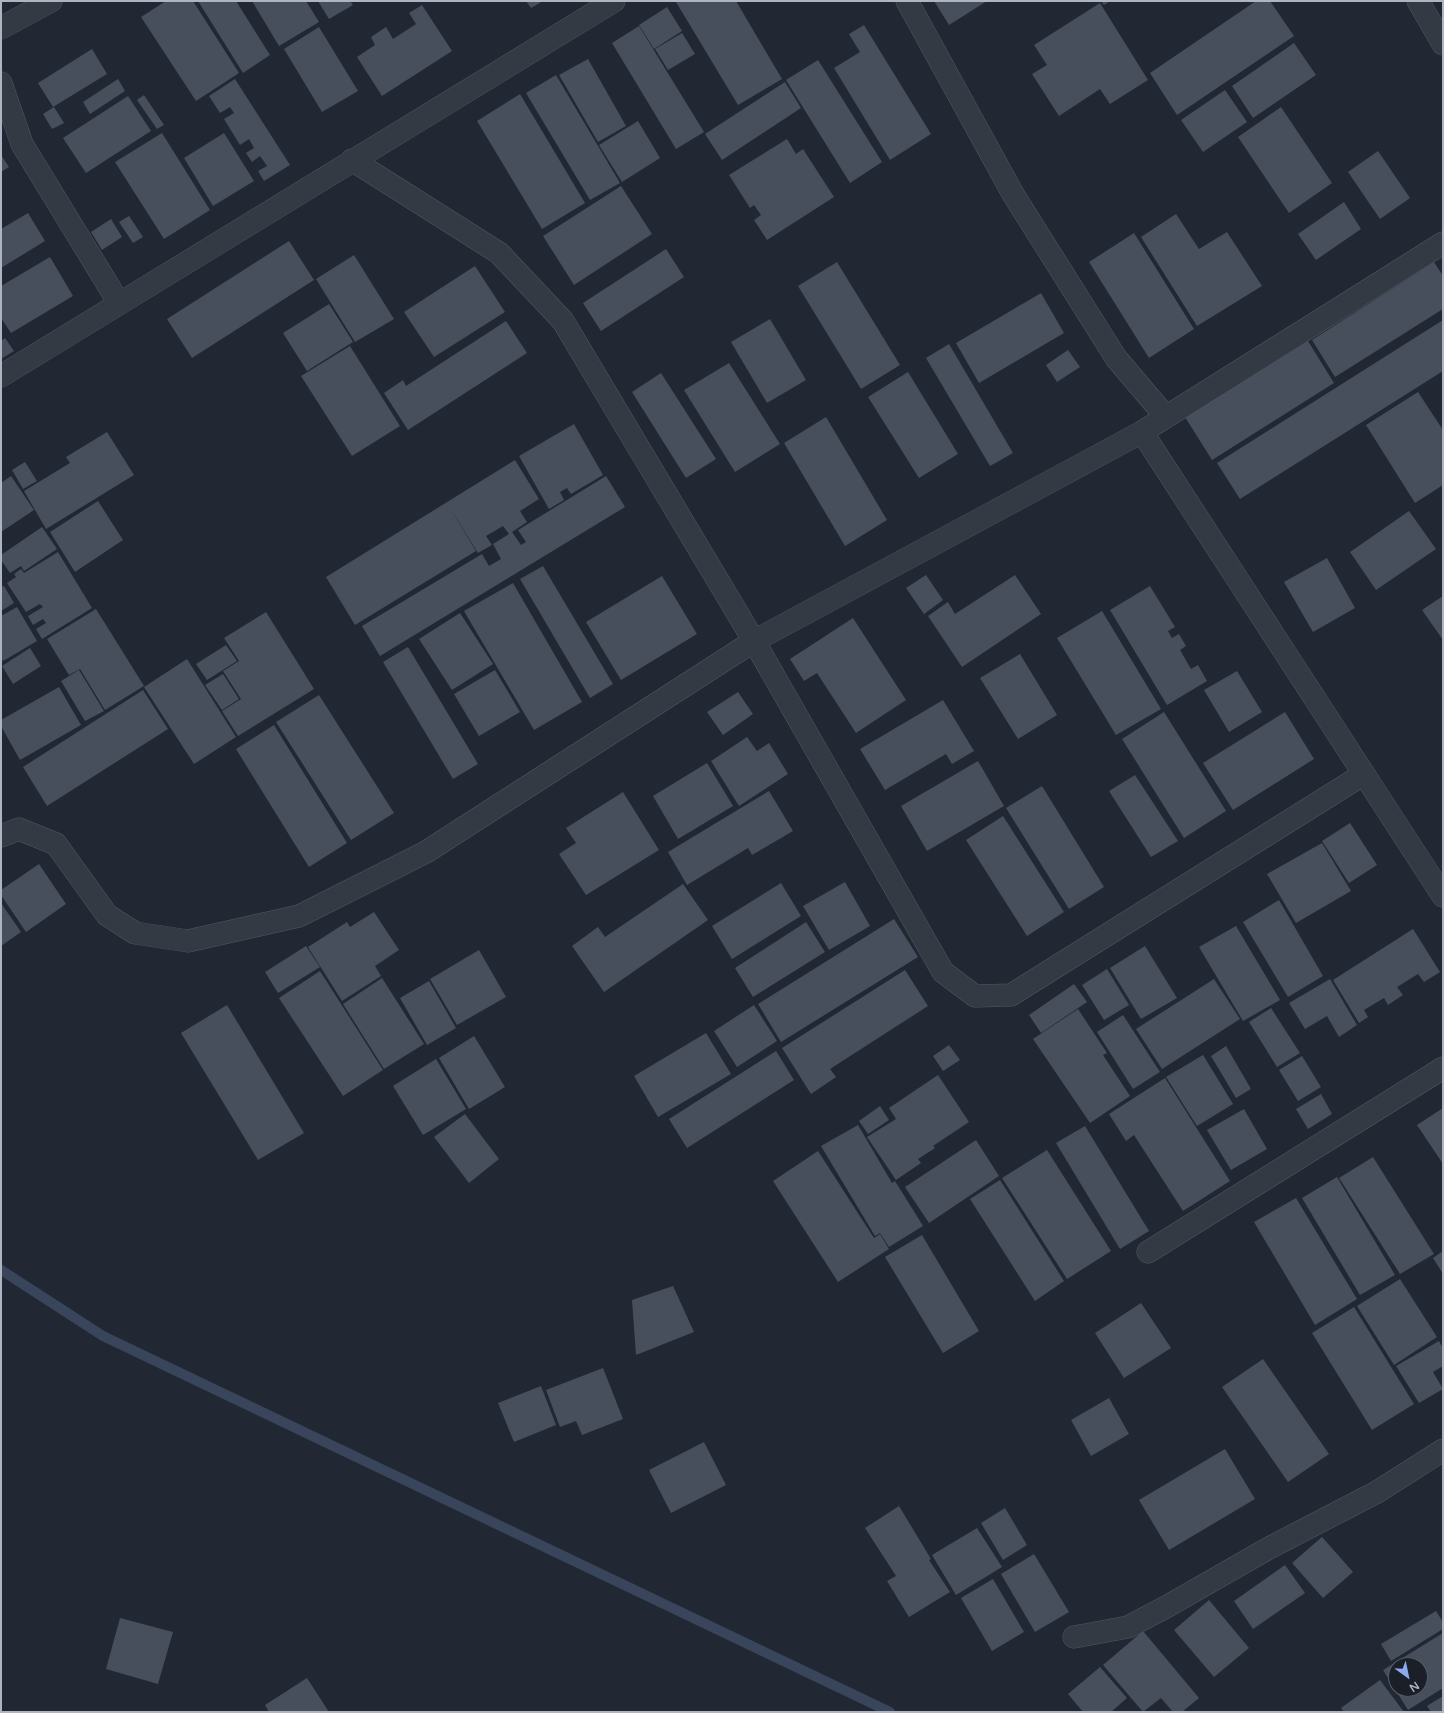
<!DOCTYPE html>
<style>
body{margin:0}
#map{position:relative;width:1444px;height:1713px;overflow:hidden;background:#212833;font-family:"Varela Round",sans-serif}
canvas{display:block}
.frame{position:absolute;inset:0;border:2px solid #aeb4c1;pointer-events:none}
.north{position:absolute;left:1388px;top:1657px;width:40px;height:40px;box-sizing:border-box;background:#1a1f28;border:1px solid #555b65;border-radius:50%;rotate:147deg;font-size:11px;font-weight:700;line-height:16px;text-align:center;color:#aeb4c1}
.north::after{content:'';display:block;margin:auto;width:14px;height:18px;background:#89aaeb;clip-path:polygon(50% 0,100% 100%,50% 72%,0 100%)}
</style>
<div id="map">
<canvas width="1444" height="1713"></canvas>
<div class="frame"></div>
<div class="north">N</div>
</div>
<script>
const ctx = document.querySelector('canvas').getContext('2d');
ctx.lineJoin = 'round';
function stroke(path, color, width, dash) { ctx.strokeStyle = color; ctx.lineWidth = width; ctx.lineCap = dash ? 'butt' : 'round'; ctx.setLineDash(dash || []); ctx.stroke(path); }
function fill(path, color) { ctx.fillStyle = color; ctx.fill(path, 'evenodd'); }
const stream = new Path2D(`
 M1,1270L103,1336L890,1712`);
const building = new Path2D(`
 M166,1H193L239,73L196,101L141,17Z
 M198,1H236L270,55L243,73Z
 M252,1H306L319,22L279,46Z
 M318,1H350L353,5L329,19Z
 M526,1H543L531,8Z
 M678,1H736L782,79L738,105L676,2Z
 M934,1H987L949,25Z
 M1101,1H1110L1104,5Z
 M1256,1H1270L1294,36L1177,115L1150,73Z
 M1100,3L1148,80L1110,104L1100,89L1059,116L1032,74L1047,65L1034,45Z
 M422,5L452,51L382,96L357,57L375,45L371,37L386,27L393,39L416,24L409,13Z
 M667,7L682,31L654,49L639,25Z
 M864,25L931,134L890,160L834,68L860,52L849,34Z
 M639,26L704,132L676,149L612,43Z
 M319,27L358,91L322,112L284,49Z
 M682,33L695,54L668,70L655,49Z
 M1294,43L1316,75L1253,118L1232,86Z
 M92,49L107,74L53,107L38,83Z
 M588,59L626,126L598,142L559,75Z
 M818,60L882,162L850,183L786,80Z
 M556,75L620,183L590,200L526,93Z
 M118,79L125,91L90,114L83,102Z
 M235,79L290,165L264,181L258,171L267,166L260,156L252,162L246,153L254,148L249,139L240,145L224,119L234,113L230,107L220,113L209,96Z
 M785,82L801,108L722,160L705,134Z
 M1225,90L1247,122L1203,152L1181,120Z
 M520,94L585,203L542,229L477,121Z
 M144,95L164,125L157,129L137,100Z
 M128,96L151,131L86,173L63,138Z
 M54,107L64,123L52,129L43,114Z
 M1281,107L1332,183L1289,213L1238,137Z
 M638,121L660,158L622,182L599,145Z
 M162,133L210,210L164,239L115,162Z
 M224,133L254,181L213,206L184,158Z
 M787,139L796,154L803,149L834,197L767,240L754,220L761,215L754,205L750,208L729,175Z
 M1378,151L1410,198L1380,219L1348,172Z
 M1,155L9,167L1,172Z
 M621,186L652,234L574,285L543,236Z
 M1344,202L1361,229L1316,260L1298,234Z
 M28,213L45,241L1,268V229Z
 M1176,214L1199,249L1227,232L1262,286L1197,326L1141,237Z
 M129,216L143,237L133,243L119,222Z
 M111,219L122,237L102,250L91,232Z
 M1134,233L1194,329L1149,358L1089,262Z
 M289,241L314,280L192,358L167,319Z
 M666,249L684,277L601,331L583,303Z
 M354,255L394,319L355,342L316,279Z
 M50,257L73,296L11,333L1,318V286Z
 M837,262L900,365L861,389L798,286Z
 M1434,262L1443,276V309L1335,377L1312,340Z
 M475,266L505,312L434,357L404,312Z
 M1041,293L1064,333L979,383L956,343Z
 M329,304L353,342L307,371L283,333Z
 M770,319L806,380L767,403L731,342Z
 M1443,320V371L1240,499L1217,463Z
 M506,321L527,353L408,430L384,393L403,380L406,386Z
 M5,338L14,351L1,359V341Z
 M1308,341L1334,383L1212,460L1185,417Z
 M949,344L1013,453L990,466L926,358Z
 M350,346L400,426L352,456L301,376Z
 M1068,350L1080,367L1057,382L1046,365Z
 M729,363L780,444L735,472L684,390Z
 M908,372L958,454L919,478L868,397Z
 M661,373L716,459L686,478L632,392Z
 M1418,392L1443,430V485L1415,503L1366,425Z
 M826,417L887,520L845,546L784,443Z
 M574,424L603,475L571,494L567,488L560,492L564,500L549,509L519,456Z
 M107,432L134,475L46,529L24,491L70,463L66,457Z
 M515,460L539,499L520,511L527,522L512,532L521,545L526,542L518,530L606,476L625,507L380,656L362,626L482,554L489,566L501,559L493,544L509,534L503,526L486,536L492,545L478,553L448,505L476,551L355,625L326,577Z
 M25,462L37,481L23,489L12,470Z
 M11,476L34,510L1,532V483Z
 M98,501L123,540L75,572L50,532Z
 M1409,511L1436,549L1376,590L1350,552Z
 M42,527L57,549L24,571L21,566L10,573L1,560V555Z
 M58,552L92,608L42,639L36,629L46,623L43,619L33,625L28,616L43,607L40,604L26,612L7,583L16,577L14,574L21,569L24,573Z
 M1327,558L1355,608L1313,632L1284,582Z
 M543,566L613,684L590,698L520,579Z
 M926,575L943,600L924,614L906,588Z
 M1015,575L1041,614L962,667L928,616L948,602L955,614Z
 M662,576L697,634L621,680L586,622Z
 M513,583L582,702L534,730L464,611Z
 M4,586L14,603L1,611V587Z
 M1150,586L1175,627L1168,631L1172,638L1179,634L1186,646L1180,650L1191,669L1198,665L1207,681L1167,705L1110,610Z
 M1443,596V640L1422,610Z
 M17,607L37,641L3,661L1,658V616Z
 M96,609L144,686L105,710L80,669L69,675L47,639Z
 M1102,611L1161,709L1116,735L1057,638Z
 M266,612L314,689L238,736L222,711L241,699L223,671L239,661L224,638Z
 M460,613L493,664L452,690L419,639Z
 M853,618L906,700L856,733L817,673L804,681L790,659Z
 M226,645L237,661L207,680L196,664Z
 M408,647L478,764L453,779L383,662Z
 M30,648L41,666L13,684L2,666Z
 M1020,654L1057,715L1018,739L980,678Z
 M187,659L236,737L194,764L144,687Z
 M79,670L104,711L85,721L61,681Z
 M495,670L520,712L479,736L454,694Z
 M1237,671L1262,712L1229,732L1204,690Z
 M223,674L239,699L222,710L205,685Z
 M59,687L81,725L20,760L1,726V720Z
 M143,690L168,729L47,806L23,767Z
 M738,692L753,714L723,735L707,712Z
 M319,695L394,813L351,840L276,722Z
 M943,700L974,751L952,764L946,754L885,790L860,749Z
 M1164,712L1226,811L1184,838L1122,739Z
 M1285,712L1314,759L1233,810L1203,763Z
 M274,725L347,843L309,867L236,749Z
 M747,737L757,751L769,743L788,774L739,806L711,761Z
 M978,761L1004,806L927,851L901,806Z
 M707,763L733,806L678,839L653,796Z
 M1135,775L1178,841L1151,857L1109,791Z
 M1042,786L1104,887L1069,909L1006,808Z
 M769,791L793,831L752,855L748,848L687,885L668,852Z
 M623,792L659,850L586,895L559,854L576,843L566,828Z
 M1003,816L1064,912L1027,936L966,840Z
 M1350,823L1377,865L1349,883L1322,841Z
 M1322,843L1351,891L1296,923L1267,874Z
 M39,864L66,904L26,932L1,895V890Z
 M845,882L870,926L829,950L803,906Z
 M781,883L801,916L732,959L712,926Z
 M683,884L708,920L604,992L572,946L598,927L605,937Z
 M1279,900L1323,976L1288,997L1243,922Z
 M1,903L21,932L1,946Z
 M374,912L399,950L375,966L381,976L342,1001L308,947L347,922L350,927Z
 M894,919L918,957L781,1042L758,1004Z
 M806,922L825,952L753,997L735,968Z
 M1236,926L1280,1000L1243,1021L1199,947Z
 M1413,929L1440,972L1424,982L1418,974L1397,987L1403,995L1388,1005L1384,998L1364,1010L1368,1017L1359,1023L1333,980Z
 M306,946L320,967L278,993L265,972Z
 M1145,946L1177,998L1141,1019L1110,968Z
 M479,950L506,997L457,1025L430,979Z
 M1107,969L1129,1005L1104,1020L1082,985Z
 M905,970L928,1006L830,1069L836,1077L811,1094L782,1048Z
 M320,971L383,1070L343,1096L279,998Z
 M382,978L424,1044L384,1069L343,1004Z
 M1214,979L1240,1019L1162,1069L1136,1029Z
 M1330,979L1357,1025L1339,1037L1327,1016L1305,1029L1289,1003Z
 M429,981L456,1028L427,1045L400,998Z
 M1074,984L1087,1002L1041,1033L1029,1015Z
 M227,1005L304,1133L258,1160L181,1033Z
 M754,1005L777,1041L737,1067L714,1031Z
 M1271,1008L1300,1053L1277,1067L1249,1022Z
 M1078,1009L1107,1053L1103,1055L1130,1096L1090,1123L1033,1039Z
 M1123,1015L1160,1072L1133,1089L1097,1032Z
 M706,1033L731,1074L658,1117L634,1076Z
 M474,1036L505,1087L469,1109L439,1058Z
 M949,1045L960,1060L943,1071L933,1056Z
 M1226,1046L1251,1089L1236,1098L1211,1056Z
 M776,1051L794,1080L687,1148L669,1119Z
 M1203,1055L1233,1104L1197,1126L1166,1077Z
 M1302,1056L1321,1087L1298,1101L1279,1070Z
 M436,1059L466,1109L423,1135L393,1086Z
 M938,1075L969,1122L933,1146L935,1148L918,1159L921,1163L896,1180L867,1137L896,1119L889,1108Z
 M1165,1078L1230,1181L1183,1211L1134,1135L1126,1141L1109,1114Z
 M1321,1094L1332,1114L1308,1129L1296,1109Z
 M880,1106L889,1120L868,1134L859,1121Z
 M1443,1108V1164L1417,1125Z
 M1244,1109L1267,1149L1231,1170L1207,1130Z
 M465,1114L499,1159L469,1183L434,1137Z
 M858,1125L892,1183L895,1181L923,1226L889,1247L880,1233L875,1236L821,1146Z
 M1085,1126L1149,1231L1120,1249L1056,1143Z
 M976,1140L999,1176L929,1223L905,1187Z
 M1047,1150L1111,1251L1067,1279L1002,1178Z
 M818,1151L874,1238L880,1234L889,1249L838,1282L773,1181Z
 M1373,1157L1434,1254L1400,1274L1339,1178Z
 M1337,1177L1395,1275L1360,1295L1302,1198Z
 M1000,1180L1064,1281L1035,1301L970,1199Z
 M1296,1198L1357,1299L1315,1325L1254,1222Z
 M922,1235L979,1331L943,1353L885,1257Z
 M1443,1251V1274L1433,1258Z
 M1400,1279L1437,1337L1394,1365L1357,1306Z
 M673,1286L694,1332L636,1355L632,1300Z
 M1141,1303L1171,1348L1124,1378L1095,1333Z
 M1354,1307L1414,1404L1372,1430L1312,1333Z
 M1439,1341L1443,1348V1366L1433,1372L1443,1389L1419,1403L1396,1366Z
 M1263,1359L1329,1454L1288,1482L1222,1387Z
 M603,1368L623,1419L582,1435L576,1421L560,1427L546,1390Z
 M541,1386L556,1425L514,1442L498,1403Z
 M1109,1398L1129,1434L1091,1456L1071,1420Z
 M704,1442L726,1485L671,1513L649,1470Z
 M1225,1449L1255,1499L1169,1550L1139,1500Z
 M899,1506L931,1559L929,1560L950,1592L909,1617L887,1581L896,1576L865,1528Z
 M1005,1508L1027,1545L1003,1560L981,1523Z
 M977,1528L1002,1567L956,1595L932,1555Z
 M1322,1537L1353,1572L1323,1598L1292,1563Z
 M1034,1554L1069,1612L1035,1632L1001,1574Z
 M1285,1565L1305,1593L1253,1629L1234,1601Z
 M993,1579L1024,1632L992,1651L961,1598Z
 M1209,1600L1249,1648L1214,1677L1174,1630Z
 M1436,1611L1443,1622V1629L1391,1661L1381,1644Z
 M120,1618L173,1632L158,1684L106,1669Z
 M1143,1631L1199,1698L1182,1712H1173L1161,1698L1143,1712L1103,1665Z
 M1443,1633V1688L1408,1710L1383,1670ZM1396,1665H1420V1689H1396Z
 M1100,1667L1127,1698L1111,1712H1083L1068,1694Z
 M307,1678L329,1712H269L265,1705Z
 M1380,1680L1404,1712H1344L1341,1708Z
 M1443,1696V1712H1431L1427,1706Z`);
const minor = new Path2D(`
 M907,1L1013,194L1116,358L1166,417
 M1418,1L1443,44
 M1,28L51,1
 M1,83L22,144L119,303
 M352,160L499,253L563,321L754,641L943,972L975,996L1011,995L1364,774
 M1,376L614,1
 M1142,432L1443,896
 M1,836L19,829L56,844L107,915L135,933L188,941L299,916L426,852L754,641L1142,432L1443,243
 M1148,1252L1443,1068
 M1074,1637L1128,1627L1166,1607L1269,1548L1377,1492L1443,1450`);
stroke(stream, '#38455b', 10);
fill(building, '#474f5d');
stroke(minor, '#515762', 23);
stroke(minor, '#343a44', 22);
</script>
